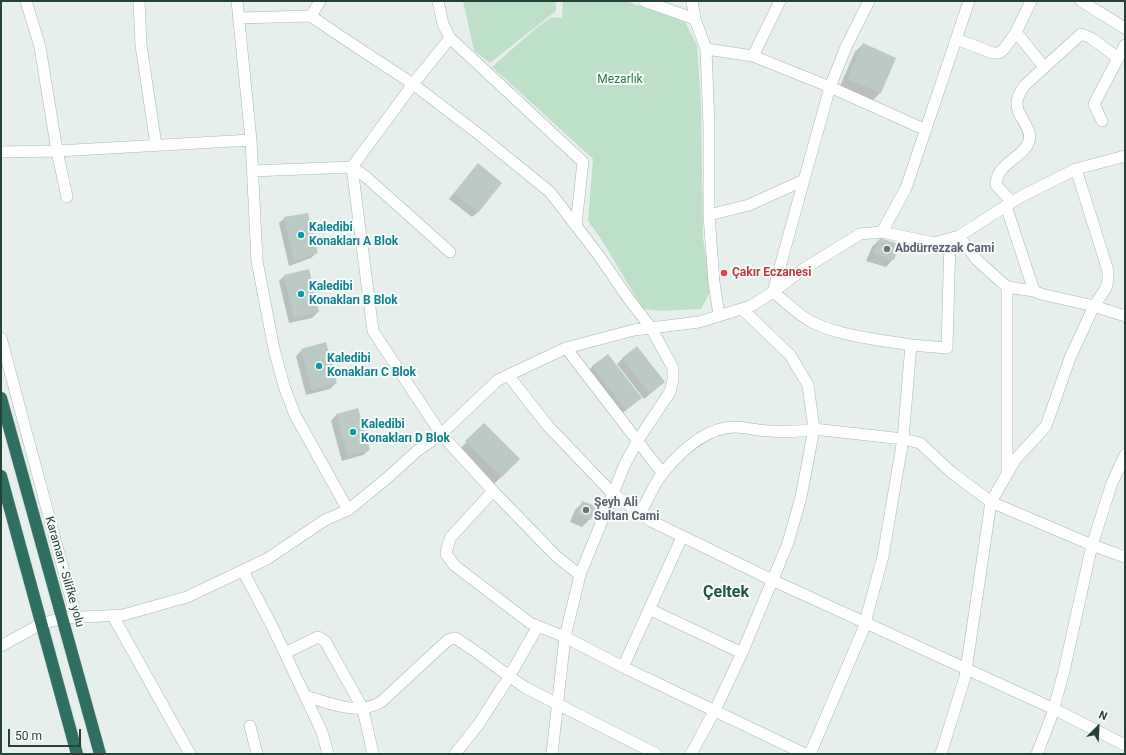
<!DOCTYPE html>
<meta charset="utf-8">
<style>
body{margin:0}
#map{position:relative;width:1126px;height:755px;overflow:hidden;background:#e6efeb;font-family:Roboto,sans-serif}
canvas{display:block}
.frame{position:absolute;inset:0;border:2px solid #24423a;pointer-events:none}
.north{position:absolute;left:1078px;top:707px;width:40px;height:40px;-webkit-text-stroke:3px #f7fbf9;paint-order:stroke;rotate:24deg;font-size:11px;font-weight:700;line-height:16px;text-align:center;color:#24423a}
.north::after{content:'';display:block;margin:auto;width:14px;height:18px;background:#24423a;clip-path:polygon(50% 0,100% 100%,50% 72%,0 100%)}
.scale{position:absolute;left:8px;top:729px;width:73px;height:18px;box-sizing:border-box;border:2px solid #24423a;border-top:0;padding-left:5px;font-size:12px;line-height:14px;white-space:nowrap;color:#24423a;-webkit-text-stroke:3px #f7fbf9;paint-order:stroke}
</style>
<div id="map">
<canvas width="1126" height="755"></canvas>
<div class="frame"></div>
<div class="north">N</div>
<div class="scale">50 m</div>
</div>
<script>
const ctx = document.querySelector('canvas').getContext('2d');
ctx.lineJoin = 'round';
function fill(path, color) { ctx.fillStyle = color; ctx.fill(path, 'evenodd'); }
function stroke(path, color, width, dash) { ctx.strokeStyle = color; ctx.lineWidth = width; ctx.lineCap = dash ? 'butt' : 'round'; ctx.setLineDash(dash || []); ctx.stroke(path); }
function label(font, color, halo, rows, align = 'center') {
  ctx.font = font + ' Roboto,sans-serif'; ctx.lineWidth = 4; ctx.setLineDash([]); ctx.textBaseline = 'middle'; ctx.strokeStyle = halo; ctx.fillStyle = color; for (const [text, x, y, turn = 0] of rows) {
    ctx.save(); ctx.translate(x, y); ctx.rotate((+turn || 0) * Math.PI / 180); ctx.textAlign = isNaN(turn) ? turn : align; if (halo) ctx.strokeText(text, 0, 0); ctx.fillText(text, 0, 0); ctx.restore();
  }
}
const green = new Path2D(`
 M463,1H556V11L490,63L474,51Z
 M563,1H626L685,22L697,45L701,103L703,238L711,290L701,309L662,311L643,309L601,239L588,221L593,159L492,67L535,29L551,17L562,18Z`);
const shadow = new Path2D(`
 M863,44L895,58L880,93L872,101L840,86L855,52Z
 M478,165V212L472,217L449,199Z
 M285,218L317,252L311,258L289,266L279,223Z
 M880,239L893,259L886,267L866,261L872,247Z
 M284,276L318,312L312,318L289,323L279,281Z
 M302,350L336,383L330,389L306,395L296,356Z
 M623,358L664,382L644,399L617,364Z
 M593,366L641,398L620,415L587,372Z
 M336,415L369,450L363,455L342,461L331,421Z
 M484,424L519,459L494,484L459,450Z
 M583,502L590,519L582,527L570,522L575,510Z`);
const building = new Path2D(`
 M863,43L896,58L881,93L847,79Z
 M478,163L502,183L478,213L454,193Z
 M308,213L318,253L294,261L284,217Z
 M880,238L899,244L894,260L873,253Z
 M309,269L319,312L294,318L284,275Z
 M326,342L337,383L312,390L301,349Z
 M637,346L665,382L650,394L622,358Z
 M608,354L642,398L626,410L592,366Z
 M358,408L370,450L348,456L336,414Z
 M484,423L520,459L502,477L465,441Z
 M582,501L596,506L591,520L577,514Z`);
const minor = new Path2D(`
 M26,1L40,47L57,151L67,197
 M139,1L141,45L156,145
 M237,1L251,140L257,261L274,349L284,386L295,415L348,510
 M644,1L695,19
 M692,1L695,19L706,49L709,125V215L714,282L719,315
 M1031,1L1016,32L1044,67
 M1081,1L1125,28
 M311,16L320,1
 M239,18L311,16L337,34L413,84L481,136L550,192L597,253L628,298L651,328L673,368V379L670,392L638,440L625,464L580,575L565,637L552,754
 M450,38L583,162L576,225
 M956,39L993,53H999L1004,49L1016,32
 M706,49L753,56L830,87L926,130
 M753,56L780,1
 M1102,121L1094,104L1125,45
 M1,152L57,151L251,140
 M352,167L373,331L441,434L493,491L556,556L580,575
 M352,167L366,177L450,252
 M252,171L352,167L413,84L450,38L443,24L438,1
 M804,180L773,292C786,302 798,315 812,322C839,336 881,340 911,345
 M1012,202L996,185C996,163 1024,158 1029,141C1033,128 1016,116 1017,103C1017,96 1021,91 1024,86L1081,34L1091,38L1118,58
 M1006,206L1034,291
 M709,215L749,205L804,180L830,87L846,47L869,1
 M882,232L906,188L969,1
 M959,236L977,260L1007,287L1034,291L1041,294L1094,306L1125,316
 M1007,287V472
 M1,338L76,617
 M566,348L663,474
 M508,375L548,426L612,493L651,521L772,580L1054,709L1125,745
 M493,491L451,537L448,545L446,554L454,565L530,623L565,637L623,667L805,754
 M640,514C647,501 653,486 662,474C679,453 706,427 735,427C746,427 757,431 769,431C784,432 800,432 814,429L903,439L920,443L951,472L991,502L1092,545L1125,557
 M243,571L272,626L322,732L328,754
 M649,609L742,653
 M113,616L190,754
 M1,646L41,624L62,618L123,615L187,597L267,559L325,520L348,510L386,479L417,451L441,434L498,380L566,348L634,330L699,322L751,306L773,292L802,270L860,234L882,232L934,243L959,236L1020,197L1076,169L1125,156
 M285,653L318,637L325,641L363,709L373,754
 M623,667L682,537
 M305,696C330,703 356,716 381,702L448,640L455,638C480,653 502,672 526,688L656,754
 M250,726L257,754
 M455,754L478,725L509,677L538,626
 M691,754L716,708L742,653L788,543L801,497L814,429L808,385L790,355L742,309
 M810,754L863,630L883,556L903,439L911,345L947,348L950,239
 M941,754L965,677L991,502L1015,460L1046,426L1070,358L1094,306L1106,288L1108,279V271L1076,169
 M1037,754L1052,715L1064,671L1092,545L1112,483L1125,455`);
const highway = new Path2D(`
 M1,398L100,754
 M1,476L77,754`);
const markers = [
 [301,235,4,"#0f9aa8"],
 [887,249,4,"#6b7280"],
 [724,273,4,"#e0444e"],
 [301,294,4,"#0f9aa8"],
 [319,366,4,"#0f9aa8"],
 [353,432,4,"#0f9aa8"],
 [586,510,4,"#6b7280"]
];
const parkNames = [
 ["Mezarlık",620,80]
];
const cultureNames = [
 ["Kaledibi",309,228],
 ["Konakları A Blok",309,242],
 ["Kaledibi",309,287],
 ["Konakları B Blok",309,301],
 ["Kaledibi",327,359],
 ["Konakları C Blok",327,373],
 ["Kaledibi",361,425],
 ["Konakları D Blok",361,439]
];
const worshipNames = [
 ["Abdürrezzak Cami",895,249],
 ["Şeyh Ali",594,503],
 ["Sultan Cami",594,517]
];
const healthNames = [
 ["Çakır Eczanesi",732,273]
];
const streetNames = [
 ["Karaman - Silifke yolu",64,572,74]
];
const districtNames = [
 ["Çeltek",726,593]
];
fill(green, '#bfe0c8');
fill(shadow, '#0003');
fill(building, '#bbcac4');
stroke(minor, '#a8b8b2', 12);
stroke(highway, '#c2cac8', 13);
stroke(minor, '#fff', 11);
stroke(highway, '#2f6f62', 12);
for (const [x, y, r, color] of markers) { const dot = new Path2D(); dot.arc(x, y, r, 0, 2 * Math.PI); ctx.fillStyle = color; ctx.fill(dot); stroke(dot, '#f7fbf9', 1.5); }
label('12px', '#2d7a4b', '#f7fbf9', parkNames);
label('bold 12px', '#0d838f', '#f7fbf9', cultureNames, 'left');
label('bold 12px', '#5b616d', '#f7fbf9', worshipNames, 'left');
label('bold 12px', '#be3a42', '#f7fbf9', healthNames, 'left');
label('12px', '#24423a', '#f7fbf9', streetNames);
label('bold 16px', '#1f5548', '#f7fbf9', districtNames);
</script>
